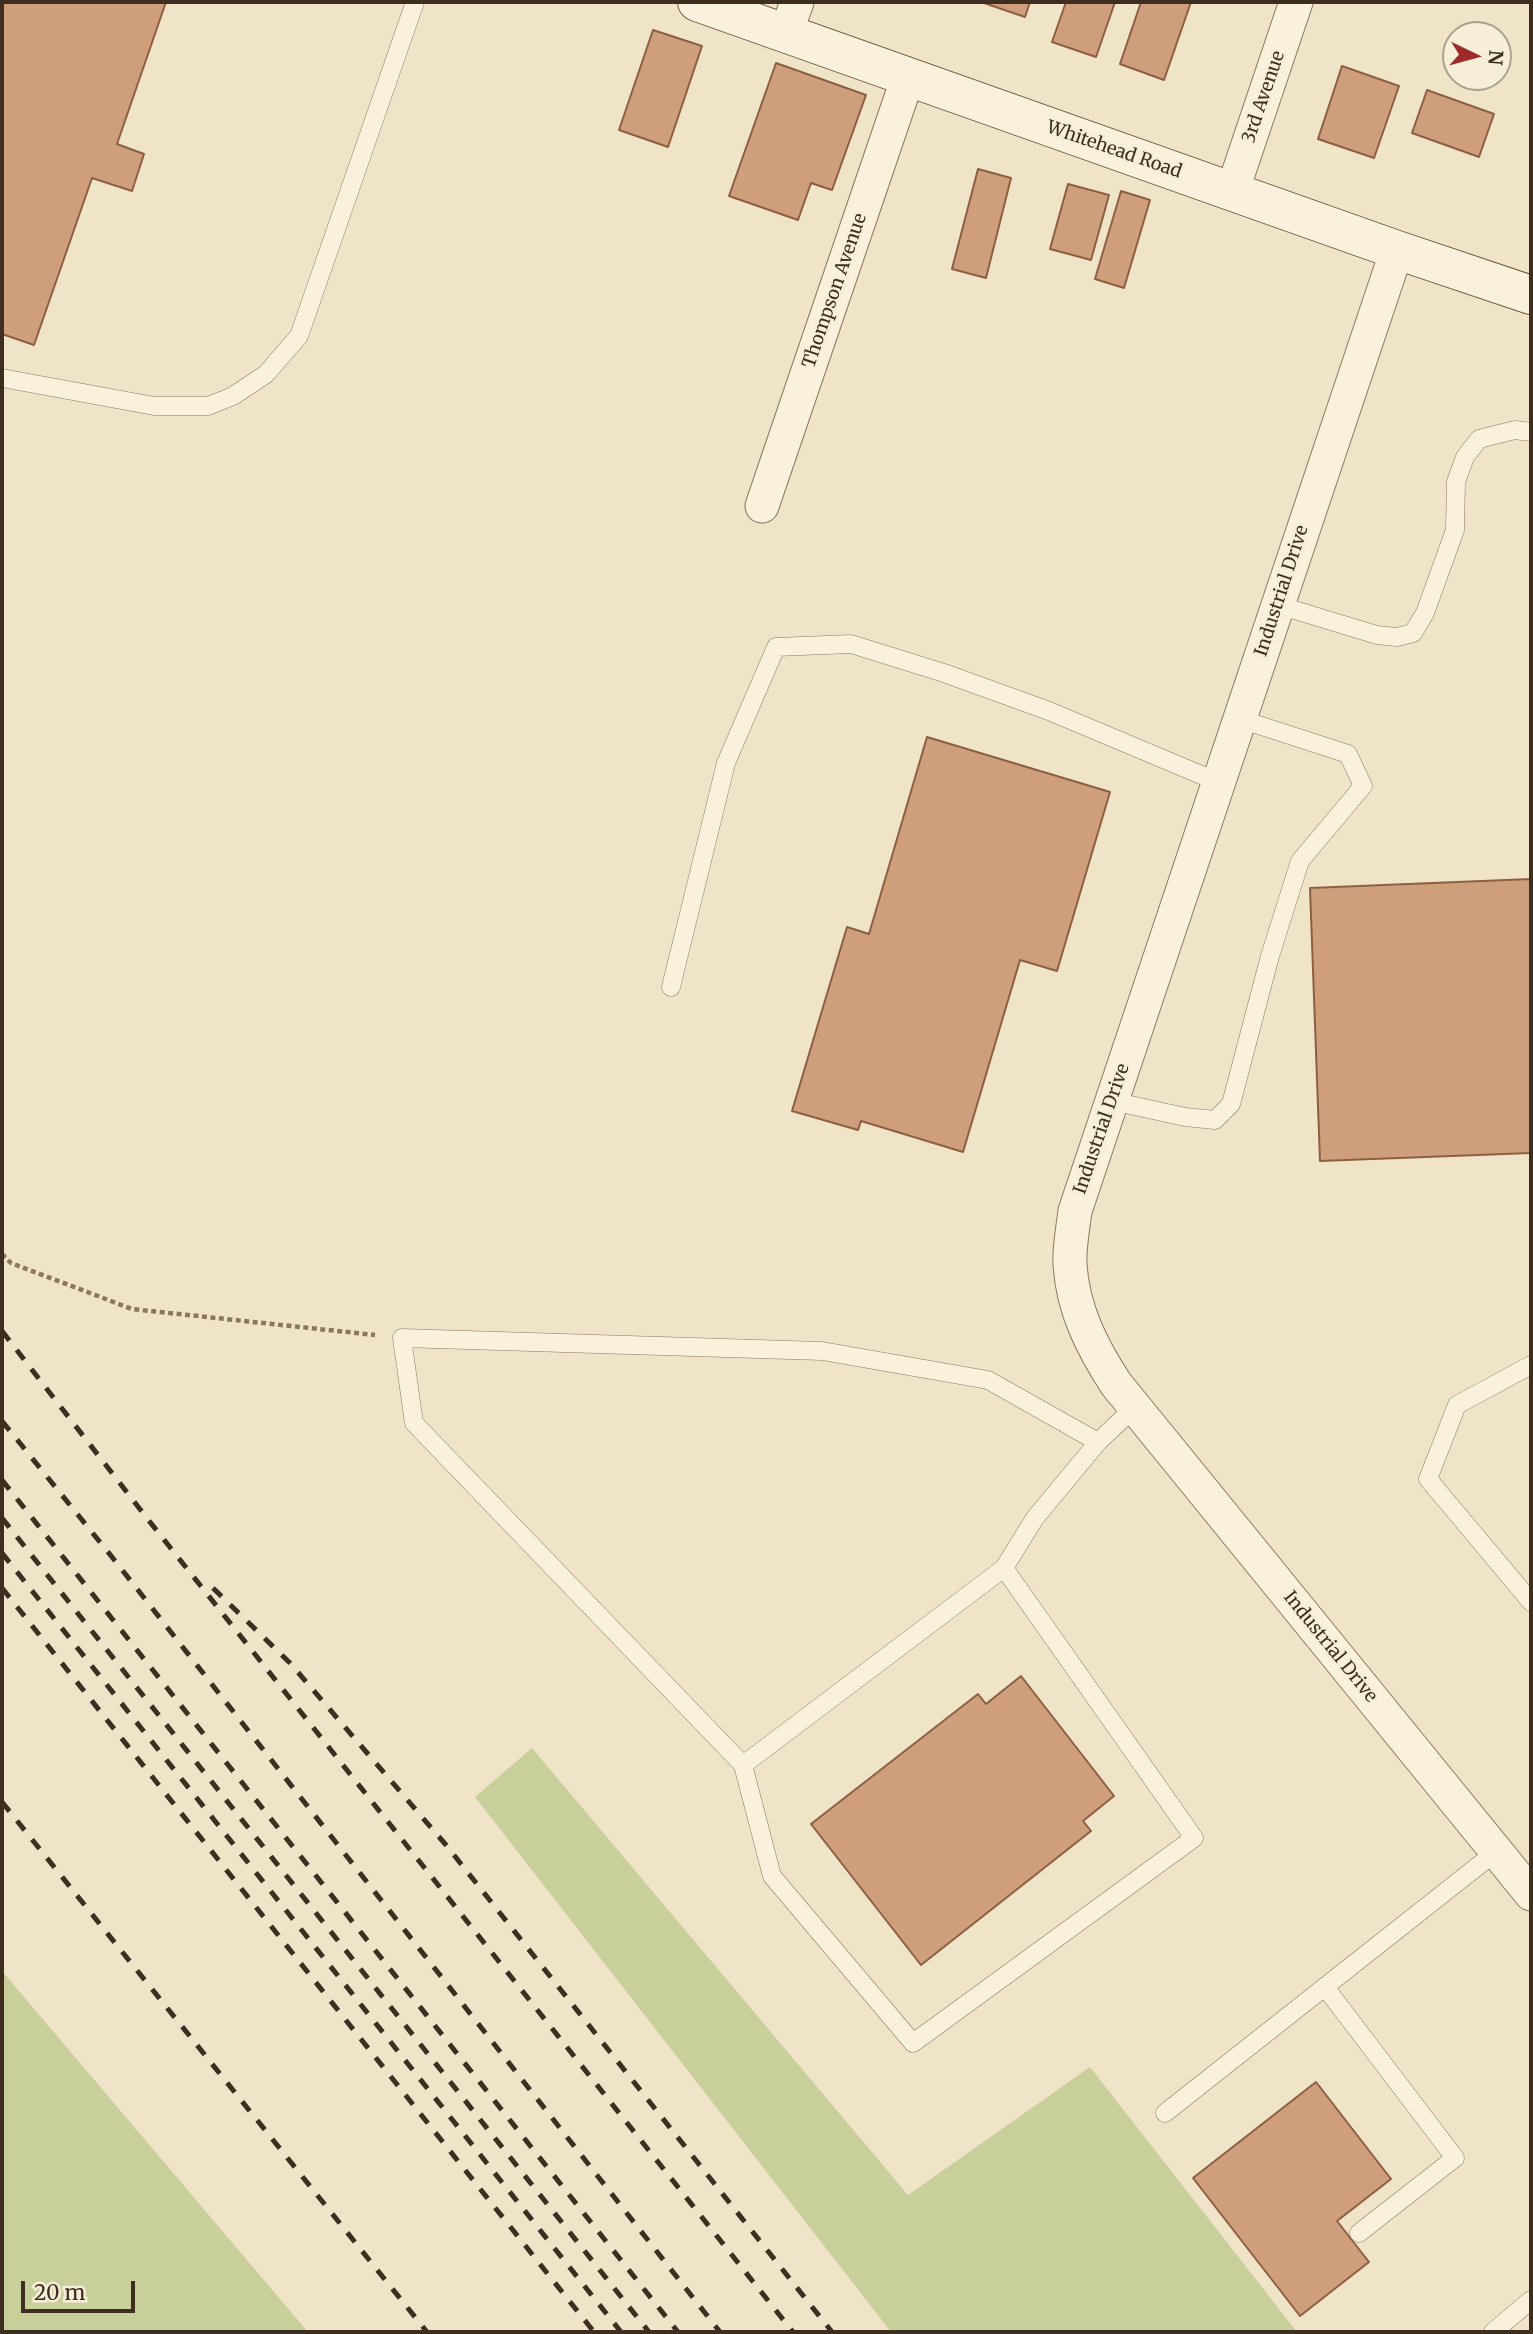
<!DOCTYPE html>
<style>
body{margin:0}
#map{position:relative;width:1533px;height:2334px;overflow:hidden;background:#f0e4c8;font-family:Merriweather,serif}
canvas{display:block}
.frame{position:absolute;inset:0;border:4px solid #3d2e20;pointer-events:none}
.north{position:absolute;left:1442px;top:21px;width:70px;height:70px;box-sizing:border-box;background:#f7eed8;border:2px solid #ada18e;border-radius:50%;rotate:95deg;font-size:19px;font-weight:700;line-height:28px;text-align:center;color:#3d2e20}
.north::after{content:'';display:block;margin:auto;width:24px;height:32px;background:#9e2a2b;clip-path:polygon(50% 0,100% 100%,50% 72%,0 100%)}
.scale{position:absolute;left:21px;top:2281px;width:114px;height:32px;box-sizing:border-box;border:4px solid #3d2e20;border-top:0;padding-left:9px;font-size:21px;line-height:24px;white-space:nowrap;color:#3d2e20;-webkit-text-stroke:5px #f7eed8;paint-order:stroke}
</style>
<div id="map">
<canvas width="1533" height="2334"></canvas>
<div class="frame"></div>
<div class="north">N</div>
<div class="scale">20 m</div>
</div>
<script>
const ctx = document.querySelector('canvas').getContext('2d');
ctx.lineJoin = 'round';
function fill(path, color) { ctx.fillStyle = color; ctx.fill(path, 'evenodd'); }
function stroke(path, color, width, dash) { ctx.strokeStyle = color; ctx.lineWidth = width; ctx.lineCap = dash ? 'butt' : 'round'; ctx.setLineDash(dash || []); ctx.stroke(path); }
function label(font, color, halo, rows, align = 'center') {
  ctx.font = font + ' Merriweather,serif'; ctx.lineWidth = 6; ctx.setLineDash([]); ctx.textBaseline = 'middle'; ctx.strokeStyle = halo; ctx.fillStyle = color; for (const [text, x, y, turn = 0] of rows) {
    ctx.save(); ctx.translate(x, y); ctx.rotate((+turn || 0) * Math.PI / 180); ctx.textAlign = isNaN(turn) ? turn : align; if (halo) ctx.strokeText(text, 0, 0); ctx.fillText(text, 0, 0); ctx.restore();
  }
}
const green = new Path2D(`
 M532,1748L908,2195L1090,2067L1297,2332H891L475,1797Z
 M2,1971L308,2332H2Z`);
const building = new Path2D(`
 M2,2H166L117,144L144,154L132,191L92,178L34,345L2,334Z
 M981,2H1030L1025,17Z
 M1066,2H1115L1096,57L1052,42Z
 M1141,2H1191L1164,80L1120,64Z
 M653,30L702,46L668,147L619,130Z
 M776,63L866,95L832,190L811,183L798,220L729,196Z
 M1342,66L1399,86L1374,158L1318,139Z
 M1427,90L1494,114L1479,157L1412,133Z
 M978,169L1011,178L986,278L952,269Z
 M1068,184L1109,195L1091,260L1050,249Z
 M1121,191L1150,200L1124,288L1095,279Z
 M927,737L1110,792L1057,971L1020,960L963,1152L861,1121L858,1130L792,1111L847,927L869,934Z
 M1531,879V1153L1320,1161L1310,888Z
 M1021,1676L1114,1796L1083,1821L1091,1831L921,1965L811,1824L978,1694L986,1704Z
 M1316,2082L1391,2179L1337,2221L1369,2262L1300,2316L1193,2178Z`);
const path = new Path2D(`
 M2,1254L11,1263L132,1309L375,1335`);
const lane = new Path2D(`
 M2,378L154,406H208L233,396L266,374L299,336L415,2
 M1278,605L1377,635L1397,637L1413,633L1425,613L1455,530L1456,482L1465,457L1479,439L1515,430L1531,432
 M671,987L726,763L776,647L851,644L944,673L1049,711L1218,782
 M1112,1101L1185,1117L1215,1120L1231,1104L1270,956L1300,861L1363,786L1348,754L1240,719
 M1531,1365L1457,1405L1428,1479L1531,1602
 M1004,1568L1194,1838L913,2043L772,1876L743,1765L1004,1568L1035,1518L1098,1442L1135,1407
 M743,1765L414,1423L402,1338L822,1351L988,1380L1098,1442
 M1325,1987L1455,2158L1359,2233
 M1165,2113L1497,1851
 M1493,2332L1531,2300`);
const street = new Path2D(`
 M786,33L797,2
 M1232,192L1296,2
 M1397,250L1075,1211C1073,1228 1069,1247 1070,1265C1073,1310 1092,1347 1116,1384L1531,1894
 M762,506L908,77`);
const secondary = new Path2D(`
 M697,2L1397,250L1531,295`);
const rail = new Path2D(`
 M2,1331L146,1517L793,2332
 M2,1421L112,1557L720,2332
 M2,1480L678,2332
 M2,1518L649,2332
 M2,1553L621,2332
 M2,1588L594,2332
 M213,1588L290,1663L446,1845L832,2332
 M2,1802L427,2332`);
const streetNames = [
 ["3rd Avenue",1264,97,-71],
 ["Whitehead Road",1114,150,19],
 ["Thompson Avenue",835,291,-71],
 ["Industrial Drive",1282,591,-72],
 ["Industrial Drive",1102,1129,-71],
 ["Industrial Drive",1330,1647,51]
];
fill(green, '#c9cf9b');
fill(building, '#cf9f7d');
stroke(building, '#8d5f41', 2);
stroke(lane, '#8d765c', 19);
stroke(street, '#8d765c', 35);
stroke(secondary, '#6f573f', 40);
stroke(path, '#8d765c', 4.5, [5, 3.5]);
stroke(lane, '#faf1dc', 18);
stroke(street, '#faf1dc', 33);
stroke(secondary, '#faf1dc', 38);
stroke(rail, '#3d2e20', 5, [12, 12]);
label('18px', '#3d2e20', '#f7eed8', streetNames);
</script>
